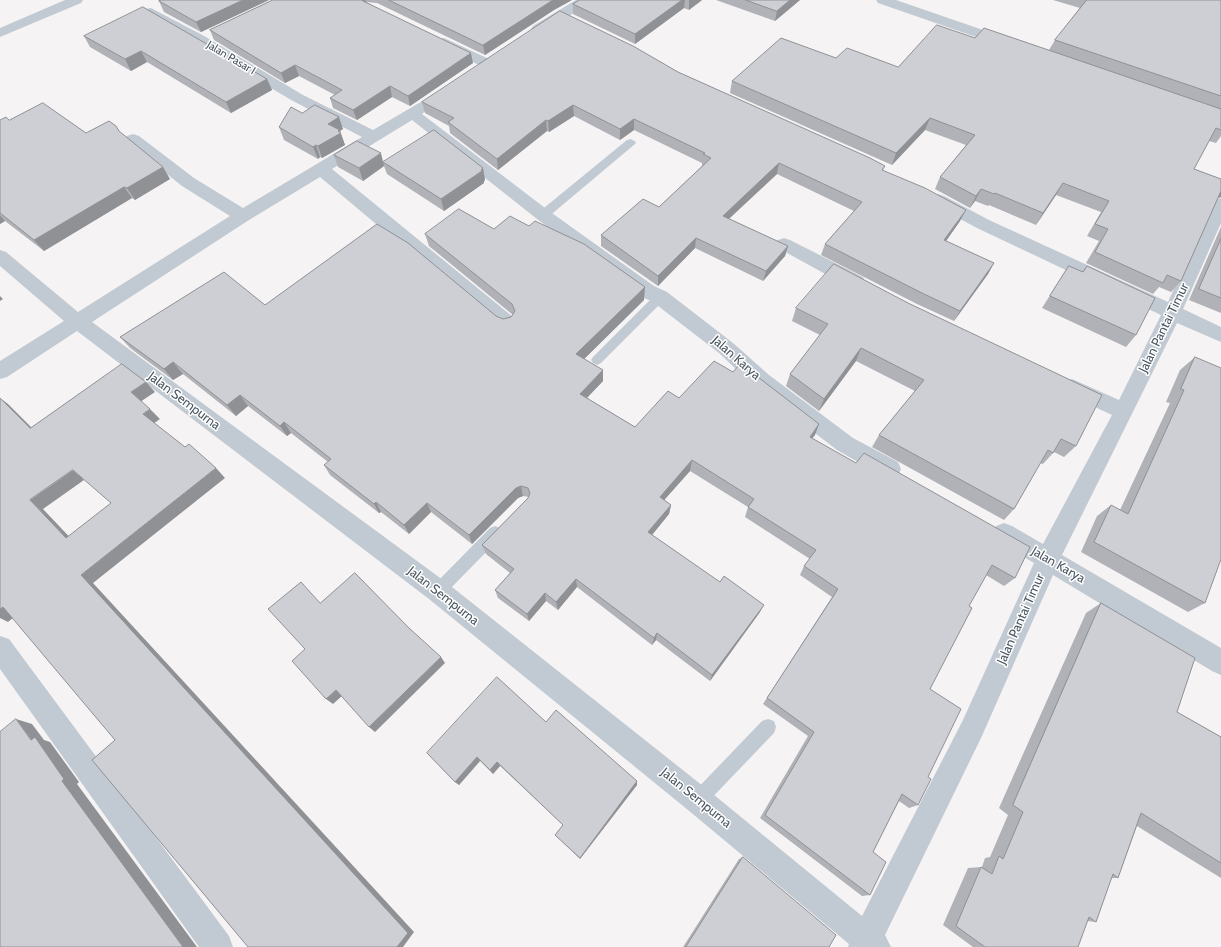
<!DOCTYPE html>
<style>
body{margin:0}
canvas{display:block;background:#f5f3f3}
</style>
<canvas width="1221" height="947"></canvas>
<script>
const ctx = document.querySelector('canvas').getContext('2d');
ctx.lineJoin = 'round';
function fill(path, color) { ctx.fillStyle = color; ctx.fill(path, 'evenodd'); }
function stroke(path, color, width, dash) { ctx.strokeStyle = color; ctx.lineWidth = width; ctx.lineCap = dash ? 'butt' : 'round'; ctx.setLineDash(dash || []); ctx.stroke(path); }
function label(font, color, halo, rows, align = 'center') {
  ctx.font = font + ' Cabin,sans-serif'; ctx.lineWidth = 3; ctx.setLineDash([]); ctx.textBaseline = 'middle'; ctx.strokeStyle = halo; ctx.fillStyle = color; for (const [text, x, y, turn = 0] of rows) {
    ctx.save(); ctx.translate(x, y); ctx.rotate((+turn || 0) * Math.PI / 180); ctx.textAlign = isNaN(turn) ? turn : align; if (halo) ctx.strokeText(text, 0, 0); ctx.fillText(text, 0, 0); ctx.restore();
  }
}
const lane = new Path2D(`
 M631,139L636,142L635,144L547,218H539L538,215L539,212L627,140Z
 M660,293L664,294L666,297L664,300L601,363L597,365L593,363L591,360L593,357L656,294Z
 M495,526L500,528L502,533L500,538L443,596L438,598L433,596L430,591L433,586L490,528Z
 M768,719L774,721L776,727L774,733L704,806L698,809L692,806L689,800L692,794L762,721Z`);
const street = new Path2D(`
 M65,0H83L81,3L0,37V28Z
 M576,0H592L590,3L543,32L538,33L533,32L531,29L533,26Z
 M876,0H896L1012,40L1014,43L1012,46L1007,47L1002,46L878,3Z
 M151,8L206,37L303,95L373,130L419,103L424,101L429,103L432,106L422,114L549,211L654,286L667,292L733,343L769,375L853,438L898,462L901,469L898,476L890,478L882,476L837,450L755,387L719,353L653,302L640,296L537,219L412,120L332,169L513,317L516,322L513,327L506,329L499,327L320,177L249,220L92,322L447,583L708,790L862,916L963,720L1034,563L996,540L992,533L996,526L1004,523L1012,526L1043,544L1112,415L1065,393L1062,387L1065,381L1072,379L1119,400L1161,315L977,228L932,204L930,200L932,196L938,194L944,196L989,220L1168,302L1212,204L1215,200L1221,198V223L1183,309L1221,327V342L1177,323L1062,555L1221,648V675L1212,671L1053,575L981,738L885,935L891,947H848L849,944L688,810L429,599L77,331L7,377L0,379V361L64,321L0,266V250L6,252L78,312L230,216L182,186L127,142L125,139L127,136L133,134L139,136L194,178L243,208L362,137L293,101L146,15L144,12L146,9Z
 M444,38L491,60L493,63L491,66L486,67L481,66L439,45L437,42L439,39Z
 M784,238L790,240L863,277L865,282L863,287L856,289L849,287L778,248L775,244L778,240Z
 M0,636L9,639L229,936L233,947H199L0,669Z`);
const wall = new Path2D(`
 M269,0L201,32L164,12L159,1Z
 M273,0H572L554,10L485,55L377,3L366,2L473,63L410,106L392,97L357,120L333,108L330,98L335,95L299,76L285,83L214,40L210,30Z
 M580,0H702L689,10L684,8L635,44L573,14V4Z
 M716,0H800L775,21Z
 M1053,0H1221V136L1216,143L1209,141L1194,169L1221,179V197L1218,198L1181,281L1171,292L1159,287L1153,294L1086,263L1099,241L1087,236L1101,212L1056,195L1036,225L989,205L988,206L975,201L970,208L935,189L940,177L966,145L925,130L892,165L730,93L732,81L836,58L898,67L975,38L1049,50L1055,40L1080,8Z
 M84,36L267,79L272,90L231,113L147,62L131,71L90,47Z
 M678,72L885,166L883,170L960,221L946,241L994,263L988,274L954,321L917,304L821,255L825,244L854,211L777,174L729,219L788,246L785,256L763,281L695,248L658,286L601,246V235L659,207L702,166V163L634,130L620,140L574,116L549,132L547,131L498,170L450,133L449,126L425,113L422,102Z
 M302,113L343,129L340,131L345,145L322,158L320,157L318,159L284,140L279,127Z
 M0,120H9L86,133L116,126L121,134L170,179L135,200L132,198L44,251L5,221L0,224Z
 M334,155L383,162L483,168L485,180L484,181V183L444,211L387,174L384,166L363,181L338,167Z
 M1221,227V313L1189,300Z
 M494,229L644,300L584,359L603,370V381L587,398L635,427L679,398L815,435L812,438L1015,578L1004,586L986,575L969,606L930,689L928,777L918,805L909,808L899,801L882,834L873,852L870,895L862,896L760,818L808,736L763,704L832,597L800,575L804,566L810,559L745,517L748,507L690,471L664,500L671,505L669,514L652,535L760,612L710,681L656,640L652,645L577,587L558,610L546,601L529,621L498,598L495,590L510,573L486,554L482,545L529,497L523,496L518,498L472,544L431,512L409,534L381,512L379,513L330,475L324,465L328,462L291,433L287,436L248,406L236,416L183,374L173,380L130,348L120,337L265,305L496,316L503,319L511,317L513,315L429,246L425,234Z
 M1069,266L1082,272L1087,266L1136,335L1126,347L1042,308L1061,278Z
 M796,308L1076,446L1064,457L1054,452L1043,464L1040,463L1014,509L1004,520L872,447L879,435L915,391L856,361L819,411L786,386L790,374L820,335L792,321Z
 M1195,357L1205,603L1188,612L1081,552L1097,516L1111,505L1120,510L1170,403L1166,402L1180,370Z
 M1101,603L1177,712L1221,737V878L1137,826L1118,878H1111L1096,922L1087,921L1078,947H973L943,925L968,868L982,867L985,858L990,857L1008,815L999,808L1086,613Z
 M546,722L637,785L580,859L555,835L563,825L500,766L493,774L480,761L459,785L455,782L427,753Z
 M743,857L829,947H683L739,859Z`);
const shadedWall = new Path2D(`
 M243,0H269L201,32L196,22Z
 M361,0H365L366,2L363,6Z
 M553,0H572L554,10L485,55L483,45Z
 M682,0H685L684,8L635,44V34Z
 M689,0H702L689,10Z
 M790,0H800L775,21L777,11Z
 M141,51L147,62L131,71L125,59Z
 M471,53L473,63L410,106L408,96Z
 M295,65L299,76L285,83L281,73Z
 M267,79L272,90L231,113L226,102Z
 M390,86L392,97L357,120L353,110Z
 M573,105L574,116L549,132L548,121Z
 M339,117L343,129L340,131L345,145L322,158L318,146L328,124Z
 M930,118L925,130L892,165L896,153Z
 M634,119V130L620,140V129Z
 M546,120L547,131L498,170L497,159Z
 M316,145L320,157L318,159L313,147Z
 M381,153L384,166L363,181L359,168Z
 M779,163L777,174L721,226L723,216Z
 M163,167L170,179L135,200L127,188Z
 M483,168L485,180L484,181V183L444,211L441,199Z
 M1063,183L1056,195L1036,225L1043,213Z
 M124,187L132,198L44,251L34,240Z
 M981,189L975,201L970,208L976,196Z
 M1221,191V197L1215,199Z
 M966,210L960,221L939,251L944,240Z
 M0,215L5,221L0,224Z
 M696,238L695,248L658,286V276Z
 M788,246L785,256L763,281L766,271Z
 M994,263L988,274L954,321L960,311Z
 M645,287L644,300L577,366L576,354Z
 M0,296L3,299L0,301Z
 M861,348L856,361L819,411L824,399Z
 M173,362L183,374L173,380L164,369Z
 M603,370V381L580,405V394Z
 M146,382L155,392L140,402L131,392Z
 M240,395L248,406L236,416L227,405Z
 M0,398L8,404L42,438L30,428Z
 M150,409L160,419L153,424L143,414Z
 M284,422L291,433L287,436L280,426Z
 M819,424L815,435L805,447L810,437Z
 M692,460L690,471L658,507L660,497Z
 M216,468L225,478L93,583L414,932L403,947H397L81,575Z
 M73,470L84,480L43,509L78,546L66,538L30,500Z
 M521,486L523,496L518,498L472,544L469,535L516,488Z
 M376,502L381,512L379,513L374,504Z
 M427,503L431,512L409,534L404,525Z
 M671,505L669,514L647,541L648,532Z
 M576,579L577,587L558,610L556,602Z
 M545,593L546,601L529,621L527,614Z
 M764,605L760,612L710,681L712,675Z
 M3,607L18,614L8,622L0,618V609Z
 M657,633L656,640L652,645L654,638Z
 M441,657L445,663L375,732L369,727Z
 M336,690L343,695L333,704L326,699Z
 M16,719L32,724L44,740L50,742L79,782L77,784L197,947H183Z
 M477,757L480,761L459,785L455,782Z
 M497,762L500,766L493,774L490,770Z
 M637,781V785L580,859V858Z`);
const building = new Path2D(`
 M162,0H243L196,22L159,1Z
 M273,0H362L363,1L471,53L408,96L390,86L353,110L330,98L342,90L295,65L281,73L210,30Z
 M389,0H553L483,45Z
 M580,0H682L635,34L573,4Z
 M746,0H790L777,11Z
 M1087,0H1221V96L1055,40Z
 M143,7L267,79L226,102L141,51L125,59L84,36Z
 M560,11L633,46L678,72L870,158L885,166L882,170L925,188L966,210L944,240L994,263L960,311L922,293L825,244L862,202L779,163L723,216L788,246L766,271L696,238L658,276L601,235L643,199L659,207L711,158L703,154L705,153L634,119L620,129L573,105L548,121L546,120L497,159L448,122L454,118L422,102Z
 M937,25L975,38L984,28L1221,109V130L1216,128L1194,169L1221,179V191L1181,281L1167,275L1163,283L1095,252L1108,229L1095,224L1109,201L1063,183L1043,213L995,193L994,194L981,189L976,196L940,177L975,135L930,118L896,153L732,81L781,38L836,58L847,48L898,67Z
 M43,103L86,133L109,121L116,126L119,131L163,167L127,188L124,187L34,240L0,213V120L6,117L9,120Z
 M315,105L339,117L328,124L340,130L338,131L341,133L318,146L316,145L313,147L279,127L291,107L302,113Z
 M434,130L483,168L481,170L482,171L441,199L383,162Z
 M357,141L381,153L359,168L334,155Z
 M459,209L494,229L510,216L529,226L535,221L584,244L645,287L576,354L603,370L580,394L635,427L668,391L679,398L714,361L733,372L739,365L754,374L819,424L810,437L856,463L864,453L1030,547L1015,578L992,565L969,606L972,608L930,689L961,709L928,777L931,779L918,805L902,794L873,852L886,862L870,895L765,815L814,732L767,698L838,589L804,566L816,550L748,507L754,499L692,460L660,497L671,505L648,532L720,582L724,576L764,605L712,675L657,633L654,638L576,579L556,602L545,593L527,614L495,590L514,569L482,545L528,498L530,493L528,488L521,486L516,488L469,535L427,503L404,525L376,502L374,504L324,465L331,459L284,422L280,426L240,395L227,405L173,362L164,369L120,337L224,272L265,305L377,224L408,243L496,316L503,319L511,317L515,311L512,304L425,234Z
 M1221,239V298L1199,289Z
 M834,264L908,303L1102,395L1076,446L1061,439L1053,453L1048,450L1014,509L879,435L924,380L861,348L824,399L790,374L828,324L796,308Z
 M1069,266L1083,272L1087,266L1155,298L1136,335L1050,296Z
 M1195,357L1221,368V559L1205,603L1094,542L1111,505L1128,514L1184,390L1181,389Z
 M122,364L146,382L131,392L150,409L143,414L185,447L189,444L216,468L81,575L408,933L397,947H248L92,760L115,740L3,607L0,609V398L30,428ZM73,470L111,503L66,538L30,500Z
 M355,573L409,628L441,657L369,727L336,690L326,699L292,661L305,649L268,609L301,582L320,603Z
 M1101,603L1195,658L1177,712L1221,737V863L1141,813L1118,878L1113,874L1096,922L1089,917L1078,947H985L956,926L981,867L992,874L999,856L1003,859L1023,812L1013,805Z
 M497,677L546,722L556,710L637,781L580,858L555,835L563,825L497,762L490,770L477,757L455,782L427,753Z
 M16,719L31,740L35,737L64,779L62,781L183,947H0V732Z
 M743,857L836,935L829,947H686Z`);
const farStreetnames = [
 ["Jalan Pasar I",231,58,31]
];
const streetNames = [
 ["Jalan Pantai Timur",1164,328,-64],
 ["Jalan Karya",736,358,41],
 ["Jalan Sempurna",184,401,37],
 ["Jalan Karya",1058,565,30],
 ["Jalan Sempurna",443,596,38],
 ["Jalan Pantai Timur",1021,619,-66],
 ["Jalan Sempurna",696,798,39]
];
fill(lane, '#c1cad2');
fill(street, '#c1cad2');
fill(wall, '#b0b2b7');
fill(shadedWall, '#909195');
fill(building, '#cdcfd5');
stroke(building, '#909195', 1);
label('11px', '#4a5661', '#fff', farStreetnames);
label('13px', '#4a5661', '#fff', streetNames);
</script>
